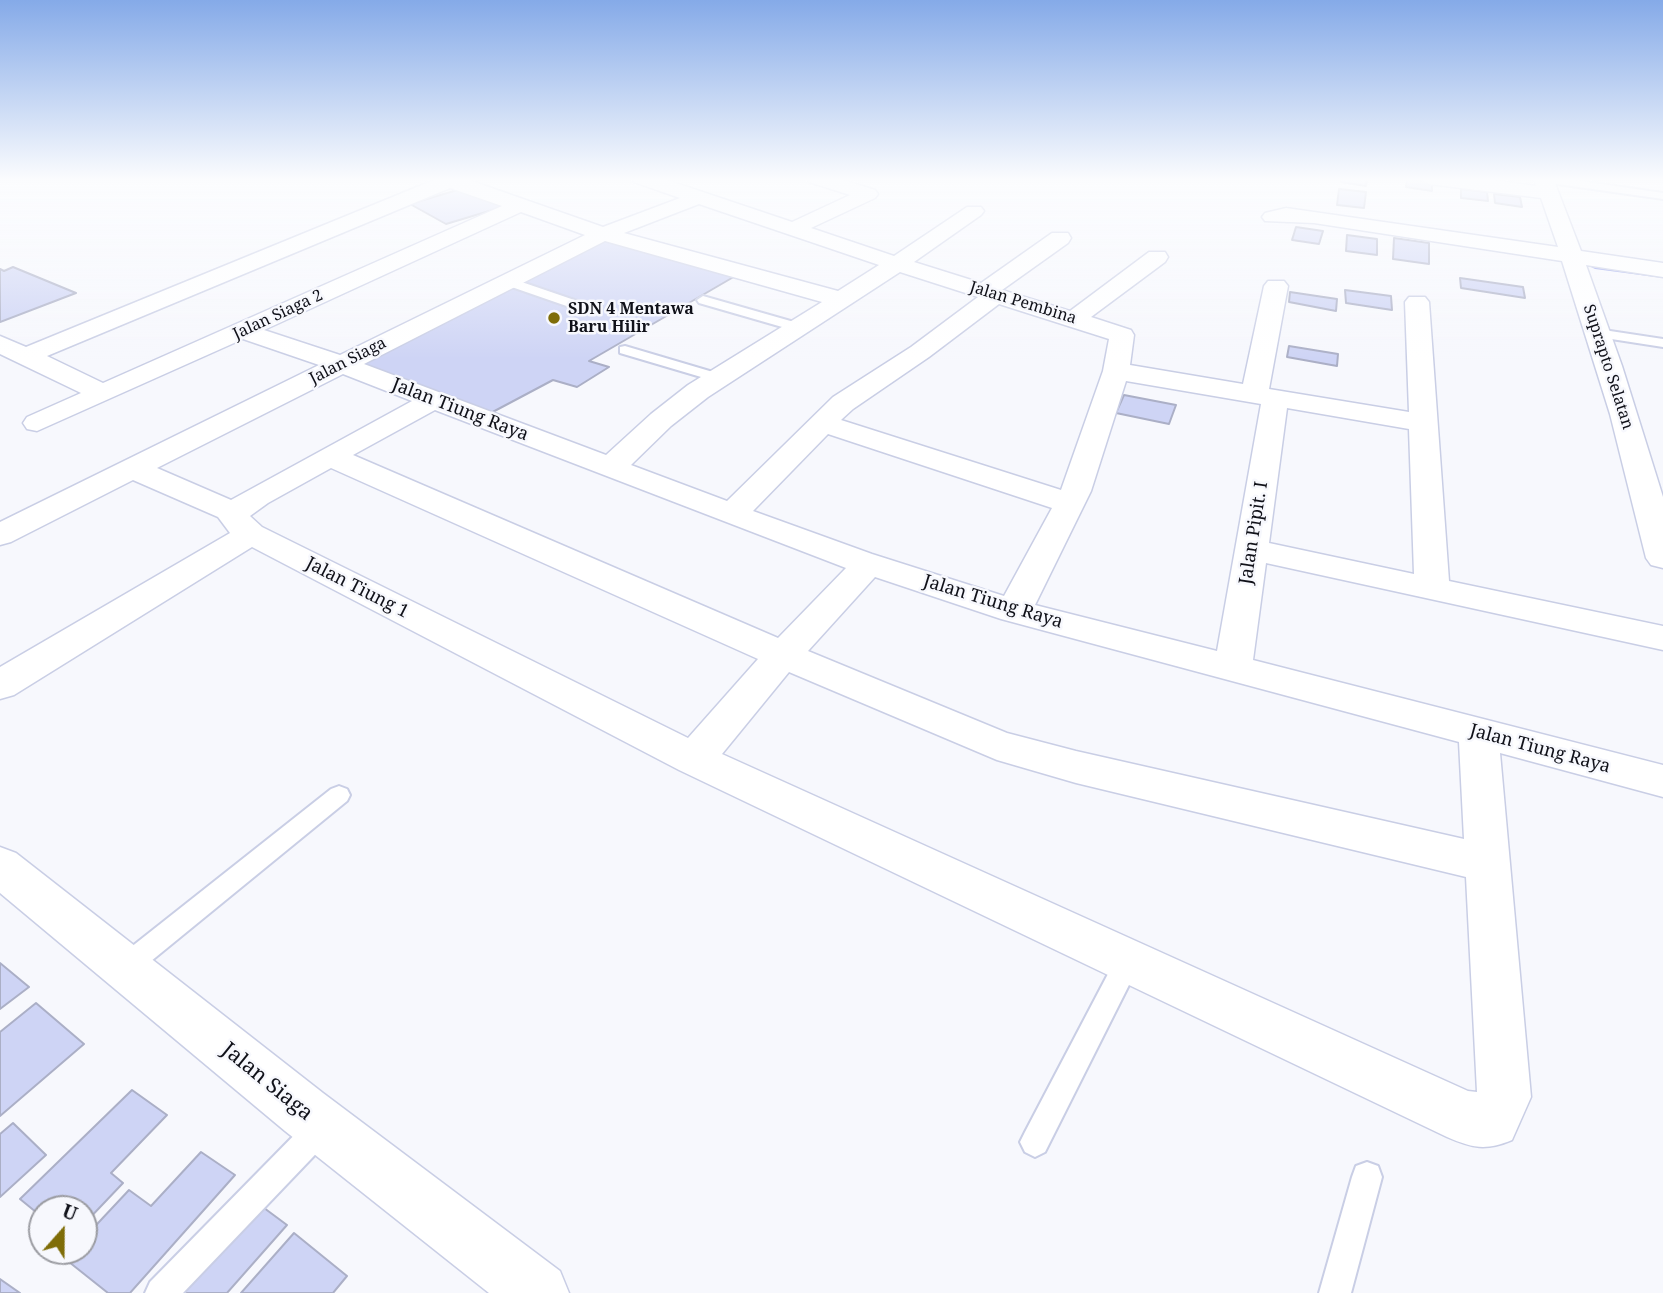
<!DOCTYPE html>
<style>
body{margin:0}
#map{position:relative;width:1663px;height:1293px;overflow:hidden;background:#f7f8fd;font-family:"Noto Serif",serif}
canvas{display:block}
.north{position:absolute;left:28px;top:1195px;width:70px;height:70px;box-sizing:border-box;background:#f7f8fd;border:2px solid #9b9ca2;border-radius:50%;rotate:21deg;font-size:19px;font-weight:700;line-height:28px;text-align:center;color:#101119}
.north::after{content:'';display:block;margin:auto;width:24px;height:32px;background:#7f6d08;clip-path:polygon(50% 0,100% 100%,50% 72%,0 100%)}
</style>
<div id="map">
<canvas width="1663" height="1293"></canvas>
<div class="north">U</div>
</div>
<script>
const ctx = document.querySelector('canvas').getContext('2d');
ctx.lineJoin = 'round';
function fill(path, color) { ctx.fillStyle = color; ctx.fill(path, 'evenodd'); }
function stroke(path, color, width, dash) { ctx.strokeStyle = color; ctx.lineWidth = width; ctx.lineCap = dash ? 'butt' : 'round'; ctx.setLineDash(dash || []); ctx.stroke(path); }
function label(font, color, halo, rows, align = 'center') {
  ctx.font = font + ' "Noto Serif",serif'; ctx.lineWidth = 5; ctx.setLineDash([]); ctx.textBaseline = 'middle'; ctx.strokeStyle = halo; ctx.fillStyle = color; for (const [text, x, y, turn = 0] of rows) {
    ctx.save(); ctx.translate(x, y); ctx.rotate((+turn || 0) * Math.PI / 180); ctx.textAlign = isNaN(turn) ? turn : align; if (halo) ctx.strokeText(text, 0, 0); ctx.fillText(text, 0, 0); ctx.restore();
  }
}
const stream = new Path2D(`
 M1592,265L1663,274V278L1595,269L1591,267Z`);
const building = new Path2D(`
 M1341,178H1367L1366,186L1341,182Z
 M1407,178L1432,182V191L1406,187Z
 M464,188L506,206L446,224L410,204Z
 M1339,189L1366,192L1364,208L1337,205Z
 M1461,189L1487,192L1488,201L1461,198Z
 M1494,194L1520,197L1522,207L1495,203Z
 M1296,227L1323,231L1319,244L1292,240Z
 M1347,235L1377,239V255L1346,251Z
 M1394,238L1429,243V264L1393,259Z
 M606,239L737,275L589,361L609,367L577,387L553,380L487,415L353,364Z
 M13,267L76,293L0,322V269L4,271Z
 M1460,278L1523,287L1525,298L1461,288Z
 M1345,290L1391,296L1392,310L1346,303Z
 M1290,292L1337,299L1336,311L1289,302Z
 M1289,346L1338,354L1337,366L1287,357Z
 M1124,395L1176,405L1169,424L1116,413Z
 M0,963L29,987L0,1009Z
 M36,1003L84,1044L0,1116V1032Z
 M132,1090L167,1115L111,1173L123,1183L84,1224V1209H42V1217L20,1199Z
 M13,1123L46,1155L0,1197V1134Z
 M201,1152L235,1175L130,1293H108L64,1258L71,1251H84V1238L129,1190L151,1206Z
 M260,1205L287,1225L227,1293H184Z
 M294,1233L347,1276L333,1293H241Z
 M0,1279L20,1293H0Z`);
const lane = new Path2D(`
 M1560,178L1663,193V199L1543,182L1538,179Z
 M507,277L589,305L591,308L585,312L581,311L503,284V278Z
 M703,296L801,324L802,327L796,331L699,303L697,300Z
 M1597,329L1663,339V347L1592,336L1590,333Z
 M625,346L723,375L725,378L718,382L620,353V347Z
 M339,786L347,789L350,795L347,801L134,975L125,979L116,975L112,967L116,959L331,789Z
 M1128,949L1137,953L1141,961L1045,1152L1035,1157L1025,1152L1020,1142L1025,1132L1119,953Z
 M322,1113L332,1117L336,1127L332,1137L183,1293H145L150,1282L312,1117Z
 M1367,1162L1378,1166L1382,1177L1351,1293H1319L1352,1177L1356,1166Z`);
const street = new Path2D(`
 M439,178H463L603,227L680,198L634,182L632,178H661L792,222L850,195L809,182L807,178H837L875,190L878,194L875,198L811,228L894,256L967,207H981L984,211L981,215L914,262L981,283L1052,233H1068L1071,238L1068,243L1002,290L1070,311L1149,252H1165L1168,257L1165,262L1091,317L1131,330L1134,335L1130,365L1243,384L1264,286L1268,281H1284L1288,286L1269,389L1409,412L1405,302L1409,297H1425L1429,302L1449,581L1663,626V650L1266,563L1253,660L1663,765V797L1500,753L1531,1097L1512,1140C1486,1151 1472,1148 1447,1137L679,770L252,547L14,695L0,699V667L230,533L218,517L133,480L11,542L0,545V522L319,365L243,339L37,431L27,429L23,423L27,417L81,393L0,354V336L26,347ZM450,188L502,206L103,383L47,356ZM699,204L879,265L838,291L624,233ZM521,212L585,235L340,355L264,330ZM605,241L822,302L688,385L651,414L606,455L364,364ZM900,272L978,297L911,347L833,397L727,501L631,465L671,426L708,397ZM999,304L1109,339L1103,371L1061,490L841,420L853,409L929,357ZM343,374L412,401L231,500L157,468ZM1126,381L1261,404L1217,651L1035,605L1091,491ZM1287,408L1409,429L1414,574L1269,543ZM435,410L846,568L778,638L353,455ZM828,434L1052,508L1004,596L872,554L753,511ZM331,468L758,659L688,738L262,527L250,516L268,503ZM875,577L1001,619L1459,742L1464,839L1076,751L1007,733L808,651ZM789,672L997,760L1076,783L1466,877L1477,1092L1468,1091L722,754Z
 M1420,178H1478L1536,186L1534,178H1553L1581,251L1663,263V277L1586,265L1622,366L1663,497V568L1651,565L1646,558L1610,414L1562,261L1314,223L1265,221L1262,217L1265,213L1286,208L1558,247L1541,198L1429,184Z
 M0,847L16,853L323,1093L560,1271L569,1293H489L285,1131L0,893Z`);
const markers = [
 [554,318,7,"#7f6d08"]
];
const farStreetnames = [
 ["Jalan Pembina",1023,303,17],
 ["Jalan Siaga 2",278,315,-25],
 ["Jalan Siaga",348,361,-27],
 ["Suprapto Selatan",1608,367,72]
];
const farPoinames = [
 ["SDN 4 Mentawa",568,309],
 ["Baru Hilir",568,327]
];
const streetNames = [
 ["Jalan Tiung Raya",460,410,21],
 ["Jalan Pipit. I",1254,533,-81],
 ["Jalan Tiung 1",357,588,27],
 ["Jalan Tiung Raya",993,602,17],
 ["Jalan Tiung Raya",1540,749,15]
];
const nearStreetnames = [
 ["Jalan Siaga",267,1082,39]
];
fill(stream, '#909be9');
fill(building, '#ced4f5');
stroke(building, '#abafc6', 2);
stroke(lane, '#c9cee5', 4);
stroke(street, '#c9cee5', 3);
fill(lane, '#fff');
fill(street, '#fff');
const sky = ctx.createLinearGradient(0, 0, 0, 359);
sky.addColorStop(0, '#85aae8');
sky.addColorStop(0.5, '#fbfcfe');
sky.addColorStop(1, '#fbfcfe00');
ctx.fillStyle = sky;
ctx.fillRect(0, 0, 1663, 359);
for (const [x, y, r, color] of markers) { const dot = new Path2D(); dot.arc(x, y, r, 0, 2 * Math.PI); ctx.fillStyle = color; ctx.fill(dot); stroke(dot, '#f7f8fd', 2.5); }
label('16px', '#101119', '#f7f8fd', farStreetnames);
label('bold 16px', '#101119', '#f7f8fd', farPoinames, 'left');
label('18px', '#101119', '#f7f8fd', streetNames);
label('21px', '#101119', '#f7f8fd', nearStreetnames);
</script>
